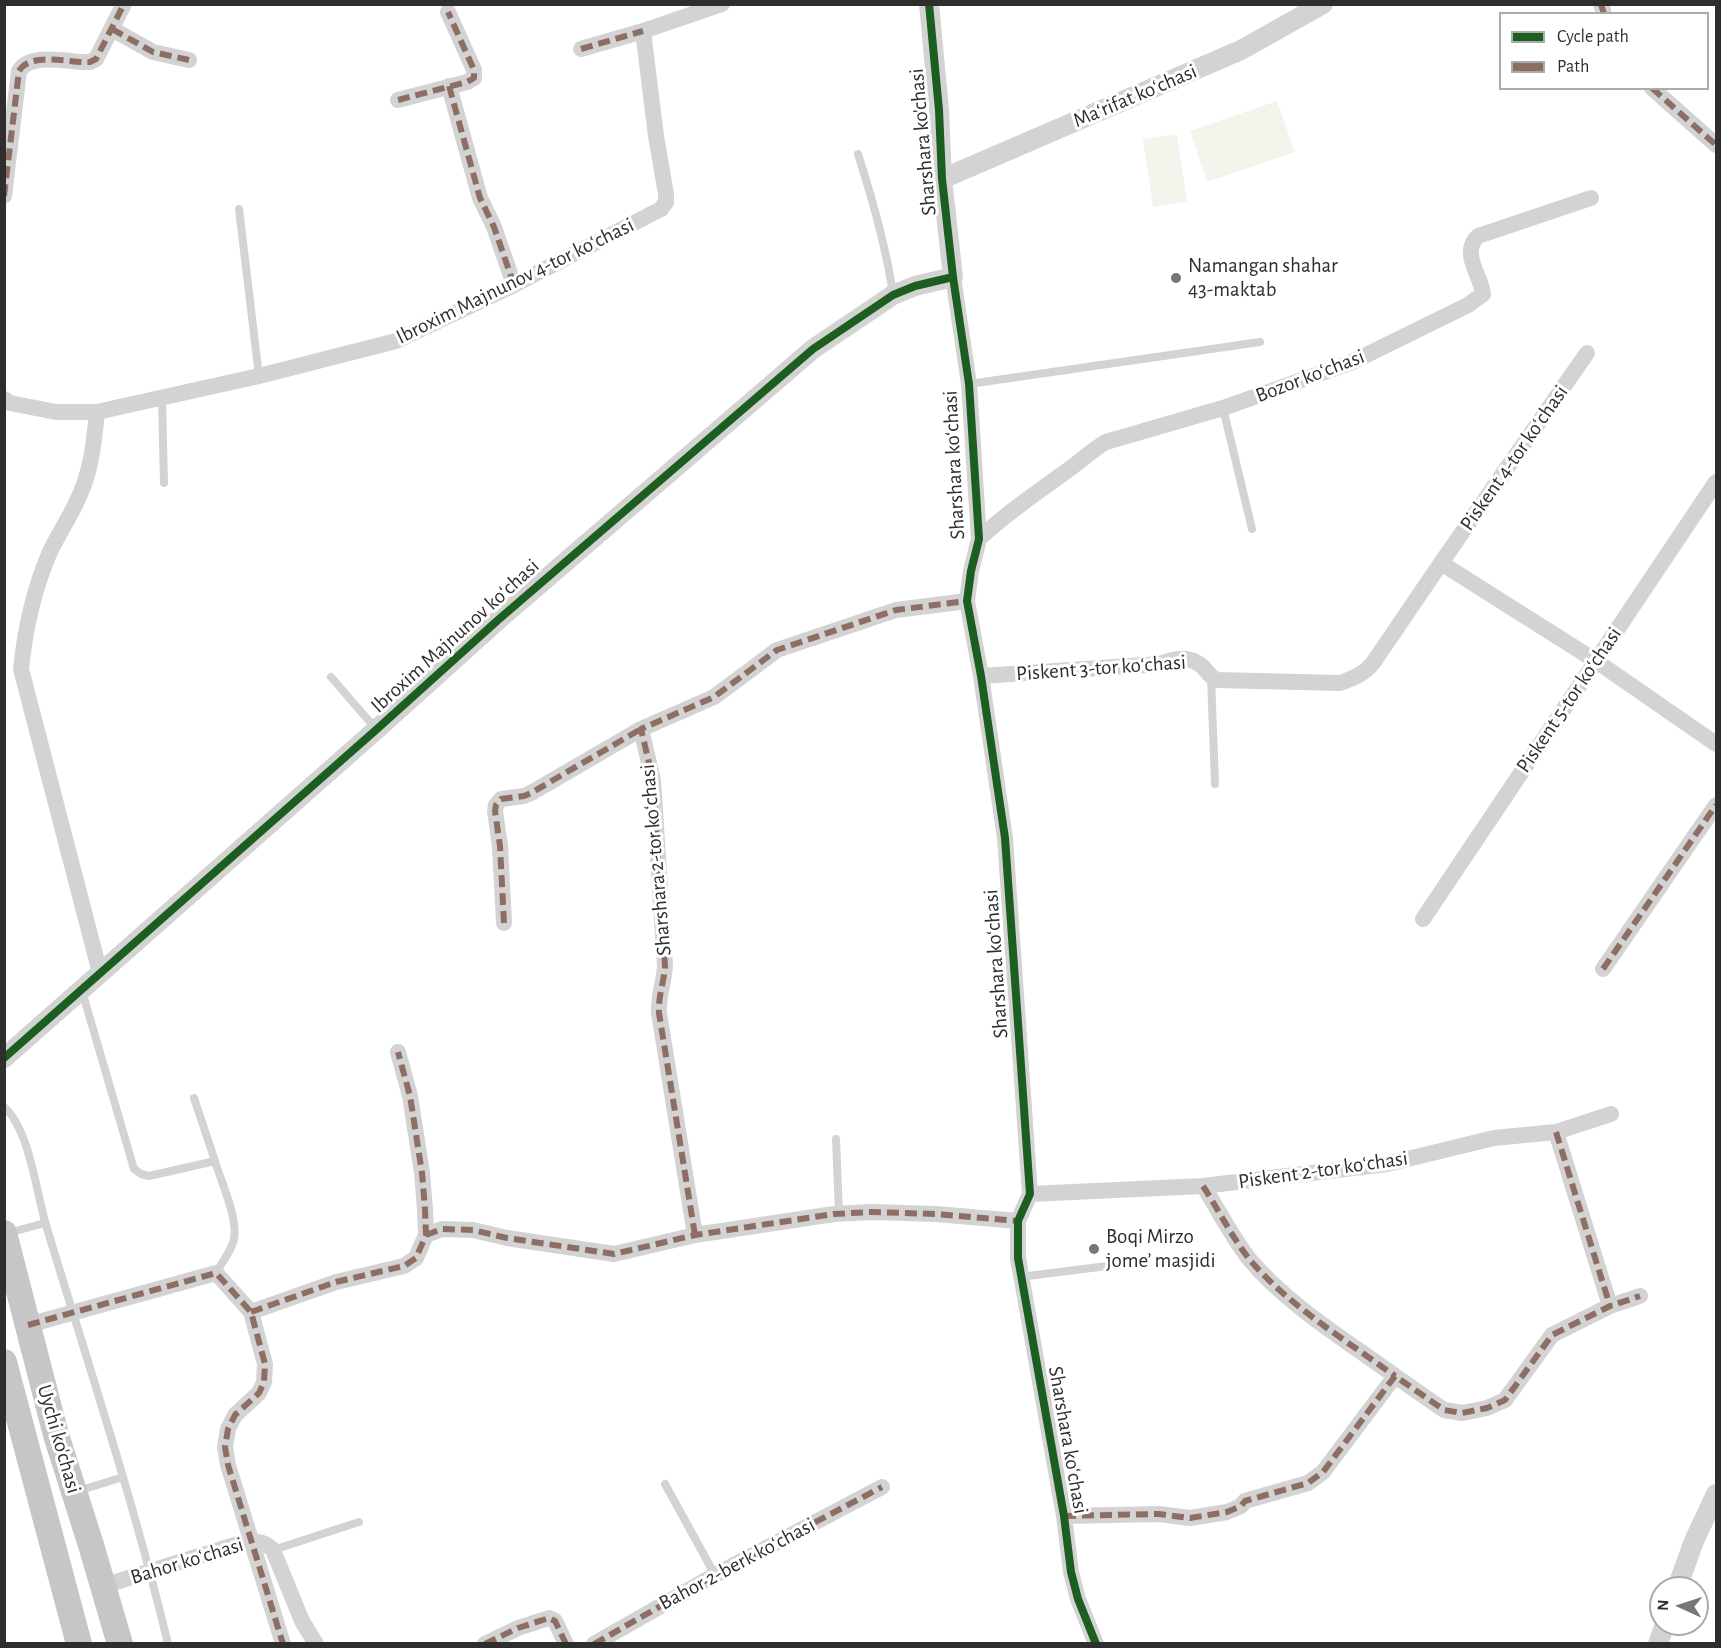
<!DOCTYPE html>
<meta charset="utf-8">
<style>
body{margin:0}
#map{position:relative;width:1721px;height:1648px;overflow:hidden;background:#fff;font-family:"Alegreya Sans",sans-serif}
canvas{display:block}
.frame{position:absolute;inset:0;border:6px solid #2e2e2e;pointer-events:none}
.legend{position:absolute;left:1499px;top:12px;width:210px;height:78px;box-sizing:border-box;background:#fff;border:2px solid #ababab;margin:0;padding:8px 10px;list-style:none;font-size:18px;color:#2e2e2e}
.legend li{display:flex;align-items:center;gap:12px;height:30px}
.legend b{width:30px;border:2px solid #ababab}
.north{position:absolute;left:1649px;top:1576px;width:60px;height:60px;box-sizing:border-box;background:#fff;border:2px solid #ababab;border-radius:50%;rotate:273deg;font-size:16px;font-weight:700;line-height:24px;text-align:center;color:#2e2e2e}
.north::after{content:'';display:block;margin:auto;width:21px;height:27px;background:#777;clip-path:polygon(50% 0,100% 100%,50% 72%,0 100%)}
</style>
<div id="map">
<canvas width="1721" height="1648"></canvas>
<div class="frame"></div>
<ul class="legend">
<li><b style="height:8px;background:#1b5e20"></b>Cycle path</li>
<li><b style="height:8px;background:#8d6e63"></b>Path</li>
</ul>
<div class="north">N</div>
</div>
<script>
const ctx = document.querySelector('canvas').getContext('2d');
ctx.lineJoin = 'round';
function fill(path, color) { ctx.fillStyle = color; ctx.fill(path, 'evenodd'); }
function stroke(path, color, width, dash) { ctx.strokeStyle = color; ctx.lineWidth = width; ctx.lineCap = dash ? 'butt' : 'round'; ctx.setLineDash(dash || []); ctx.stroke(path); }
function label(font, color, halo, rows, align = 'center') {
  ctx.font = font + ' "Alegreya Sans",sans-serif'; ctx.lineWidth = 6; ctx.setLineDash([]); ctx.textBaseline = 'middle'; ctx.strokeStyle = halo; ctx.fillStyle = color; for (const [text, x, y, turn = 0] of rows) {
    ctx.save(); ctx.translate(x, y); ctx.rotate((+turn || 0) * Math.PI / 180); ctx.textAlign = isNaN(turn) ? turn : align; if (halo) ctx.strokeText(text, 0, 0); ctx.fillText(text, 0, 0); ctx.restore();
  }
}
const green = new Path2D(`
 M1277,101L1295,152L1207,182L1190,131Z
 M1177,134L1187,202L1153,207L1143,139Z`);
const service = new Path2D(`
 M858,154C873,201 886,246 893,294
 M239,209L259,376
 M969,384L1260,342
 M162,398L164,483
 M1223,408L1252,529
 M331,677L376,729
 M1211,677L1215,784
 M82,991L134,1169L141,1174L149,1176L215,1161C221,1182 238,1217 234,1239C231,1252 222,1262 216,1273
 M194,1098L215,1161
 M4,1107C30,1130 36,1192 46,1225C88,1364 134,1502 168,1644
 M836,1139L839,1214
 M8,1233L45,1223
 M1020,1277L1107,1266
 M665,1484L715,1575
 M78,1491L123,1477
 M273,1550L359,1522`);
const minor = new Path2D(`
 M1601,4L1604,14
 M112,29L153,52L189,60
 M581,49L643,31
 M449,86L480,198L494,227L514,285
 M1652,88L1716,145
 M398,100L467,82L474,78V70L448,12
 M4,196L19,71C30,53 63,61 82,62H90L96,59L124,4
 M953,277L969,384L979,539L971,571L967,601L981,676L1005,838L1030,1194L1018,1221V1258L1064,1516L1071,1572L1078,1599L1096,1644
 M4,399L10,403L56,412H97L259,376L396,341L514,285L661,209L666,202V194L656,136L643,31L722,4
 M97,412C94,443 91,473 77,501C69,519 57,536 49,554C33,592 25,629 21,669L100,973
 M979,539C1006,513 1038,492 1068,470C1081,461 1092,450 1106,442L1223,408L1350,363L1468,305L1483,294C1481,275 1460,253 1478,236L1591,198
 M1441,563L1596,661L1716,744
 M981,676L1160,664C1175,658 1190,655 1203,667C1208,672 1210,677 1217,680L1340,683C1354,678 1364,674 1373,663L1441,563L1587,353
 M1423,919L1716,482
 M504,923L500,846L495,811L496,805L501,799L524,796L531,793L641,729
 M1603,969L1716,805
 M1556,1132L1610,1306
 M1203,1186C1218,1209 1233,1239 1250,1260C1289,1306 1347,1341 1395,1376
 M1030,1194L1203,1186L1387,1164L1494,1138L1556,1132L1611,1114
 M426,1235L442,1229L473,1230L507,1238L614,1254L695,1235L834,1214L871,1212L936,1214L1018,1221
 M695,1235L659,1013C658,996 664,983 665,966L653,780L641,729L714,697L777,650L896,610L967,601
 M251,1312L336,1282L404,1266L416,1258L426,1235L425,1209L422,1173L410,1096L398,1052
 M28,1325L216,1273L251,1312L265,1364L264,1382L259,1393L235,1415L228,1429L225,1447L228,1465L283,1644
 M1064,1516L1159,1514L1190,1518L1227,1512L1241,1506L1245,1501L1308,1483L1323,1472L1395,1376L1444,1410L1462,1413L1487,1408L1505,1400L1552,1335L1610,1306L1640,1296
 M103,1586L238,1544C252,1541 262,1539 273,1550L302,1621L316,1644
 M485,1644L518,1628L549,1618L555,1621L566,1644
 M594,1644L715,1575L882,1487`);
const tertiary = new Path2D(`
 M942,179L1241,50L1323,4
 M4,1058L377,729L498,620L813,349L893,295L915,286L953,277L942,179L939,110L929,4
 M1677,1588L1694,1541L1716,1494
 M1658,1644L1665,1624`);
const primary = new Path2D(`
 M4,1233L56,1435L91,1545L120,1644
 M4,1362L79,1644`);
const quiet = new Path2D(`
 M1601,4L1604,14
 M112,29L153,52L189,60
 M581,49L643,31
 M449,86L480,198L494,227L514,285
 M1652,88L1716,145
 M398,100L467,82L474,78V70L448,12
 M4,196L19,71C30,53 63,61 82,62H90L96,59L124,4
 M504,923L500,846L495,811L496,805L501,799L524,796L531,793L641,729
 M1603,969L1716,805
 M1556,1132L1610,1306
 M1203,1186C1218,1209 1233,1239 1250,1260C1289,1306 1347,1341 1395,1376
 M426,1235L442,1229L473,1230L507,1238L614,1254L695,1235L834,1214L871,1212L936,1214L1018,1221
 M695,1235L659,1013C658,996 664,983 665,966L653,780L641,729L714,697L777,650L896,610L967,601
 M251,1312L336,1282L404,1266L416,1258L426,1235L425,1209L422,1173L410,1096L398,1052
 M28,1325L216,1273L251,1312L265,1364L264,1382L259,1393L235,1415L228,1429L225,1447L228,1465L283,1644
 M1064,1516L1159,1514L1190,1518L1227,1512L1241,1506L1245,1501L1308,1483L1323,1472L1395,1376L1444,1410L1462,1413L1487,1408L1505,1400L1552,1335L1610,1306L1640,1296
 M485,1644L518,1628L549,1618L555,1621L566,1644
 M594,1644L715,1575L882,1487`);
const cycleway = new Path2D(`
 M929,4L939,110L942,179L953,277L969,384L979,539L971,571L967,601L981,676L1005,838L1030,1194L1018,1221V1258L1064,1516L1071,1572L1078,1599L1096,1644
 M4,1058L377,729L498,620L813,349L893,295L915,286L953,277`);
const markers = [
 [1176,278,6,"#777"],
 [1094,1249,6,"#777"]
];
const streetNames = [
 ["Maʻrifat koʻchasi",1135,96,-23],
 ["Sharshara ko'chasi",923,142,-95],
 ["Ibroxim Majnunov 4-tor koʻchasi",515,281,-26],
 ["Bozor koʻchasi",1310,376,-21],
 ["Piskent 4-tor koʻchasi",1514,458,-55],
 ["Sharshara koʻchasi",954,465,-93],
 ["Ibroxim Majnunov koʻchasi",455,636,-42],
 ["Piskent 3-tor koʻchasi",1101,668,-4],
 ["Piskent 5-tor koʻchasi",1569,700,-56],
 ["Sharshara 2-tor koʻchasi",656,860,-95],
 ["Sharshara koʻchasi",996,964,-94],
 ["Piskent 2-tor koʻchasi",1323,1170,-8],
 ["Uychi ko'chasi",59,1439,74],
 ["Sharshara koʻchasi",1068,1440,80],
 ["Bahor koʻchasi",187,1561,-17],
 ["Bahor 2-berk koʻchasi",737,1564,-28]
];
const poiNames = [
 ["Namangan shahar",1188,266],
 ["43-maktab",1188,290],
 ["Boqi Mirzo",1106,1237],
 ["jome’ masjidi",1106,1261]
];
fill(green, '#f1f5eb');
stroke(service, '#d3d3d3', 8);
stroke(minor, '#d3d3d3', 16);
stroke(tertiary, '#d3d3d3', 20);
stroke(primary, '#c6c6c6', 26);
stroke(quiet, '#8d6e63', 6, [12, 6]);
stroke(cycleway, '#1b5e20', 8);
for (const [x, y, r, color] of markers) { const dot = new Path2D(); dot.arc(x, y, r, 0, 2 * Math.PI); ctx.fillStyle = color; ctx.fill(dot); stroke(dot, '#fff', 2); }
label('21px', '#2e2e2e', '#fff', streetNames);
label('21px', '#2e2e2e', '#fff', poiNames, 'left');
</script>
